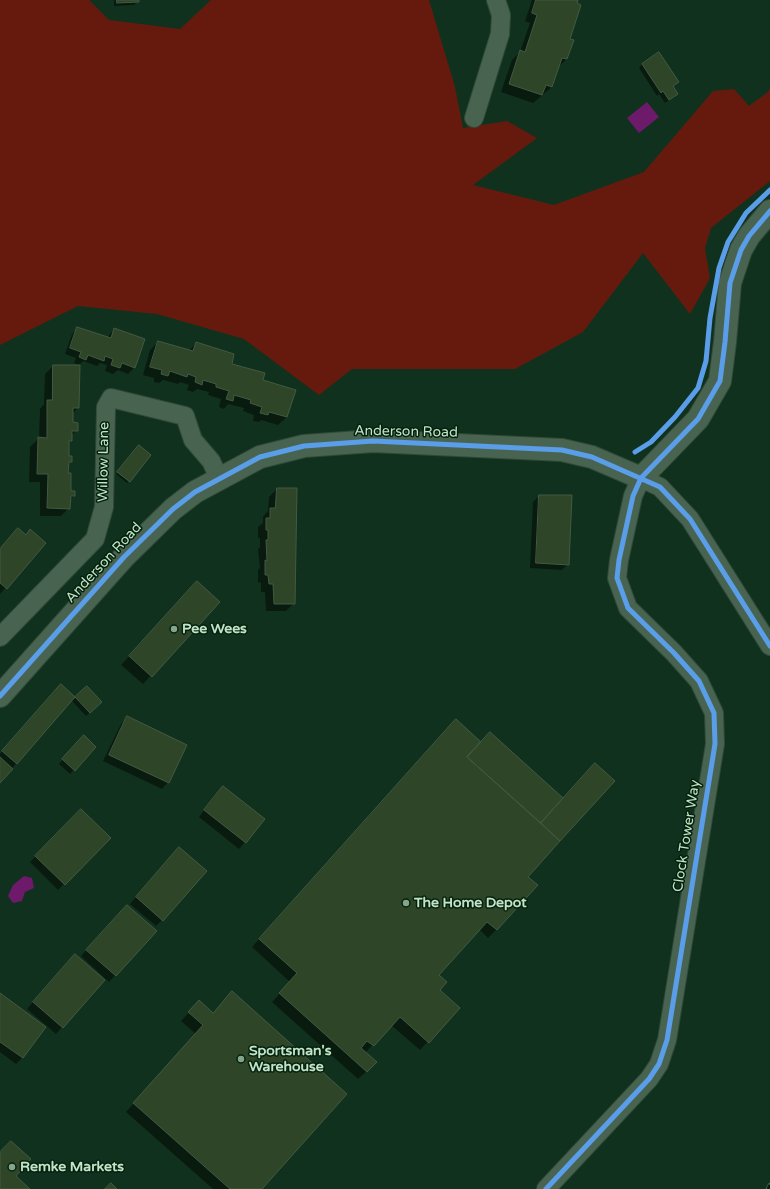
<!DOCTYPE html>
<style>
body{margin:0}
canvas{display:block;background:#10311d}
</style>
<canvas width="770" height="1189"></canvas>
<script>
const ctx = document.querySelector('canvas').getContext('2d');
ctx.lineJoin = 'round';
function fill(path, color) { ctx.fillStyle = color; ctx.fill(path, 'evenodd'); }
function stroke(path, color, width, dash) { ctx.strokeStyle = color; ctx.lineWidth = width; ctx.lineCap = dash ? 'butt' : 'round'; ctx.setLineDash(dash || []); ctx.stroke(path); }
function label(font, color, halo, rows, align = 'center') {
  ctx.font = font + ' "Varela Round",sans-serif'; ctx.lineWidth = 3; ctx.setLineDash([]); ctx.textBaseline = 'middle'; ctx.strokeStyle = halo; ctx.fillStyle = color; for (const [text, x, y, turn = 0] of rows) {
    ctx.save(); ctx.translate(x, y); ctx.rotate((+turn || 0) * Math.PI / 180); ctx.textAlign = isNaN(turn) ? turn : align; if (halo) ctx.strokeText(text, 0, 0); ctx.fillText(text, 0, 0); ctx.restore();
  }
}
const green = new Path2D(`
 M0,0H89L109,20L180,29L211,0H429L455,87L463,128L507,121L537,138L473,185L554,205L644,172L713,91L734,89L749,106L768,92L770,88V181L711,228L705,248L710,278L690,314L643,253L583,332L515,369H352L319,395L244,339L157,314L78,306L0,345Z`);
const water = new Path2D(`
 M647,102L659,117L639,133L627,118Z
 M24,876L32,878L34,888L25,892L22,901L13,903L8,896L13,885Z`);
const shadow = new Path2D(`
 M114,0H138V1L134,5L114,6Z
 M532,0H577L569,40L573,41L567,59L558,67L552,87L533,103L501,92L512,60L520,52L530,23L525,21Z
 M642,64L677,82L672,87L677,94L665,103L659,94L657,96L639,68Z
 M78,328L107,338L114,329L134,368L128,374L118,370L113,374L105,371L107,365L100,363L97,366L83,361L79,365L74,363L76,358L65,354L72,334Z
 M158,342L189,351L196,343L230,364L262,381L295,390L287,417L278,425L261,420L259,422L253,421L254,415L243,411L244,408L228,404L224,409L219,407L221,399L208,395L209,392L197,389L193,392L187,390L189,385L180,382L178,384L163,380L159,383L154,382V378L143,375L150,350Z
 M53,366L78,408L72,414V423L77,430L71,436V441L68,444V457L71,461L68,465L67,474L70,492L74,496L69,500V508L61,516H40V482H29L30,447L39,438L40,409L44,404L45,374Z
 M137,448L150,456L127,483L116,474Z
 M277,489L294,603L286,611H266L265,592H261V582L258,583V570L260,568L258,549L260,547V538H258V527L263,523V517L268,511L269,497Z
 M539,496L568,564L562,570L530,568L533,502Z
 M25,536L45,543L0,594V549Z
 M189,591L219,602L143,684L121,665Z
 M87,687L101,702L86,716L71,700L0,782V754L55,691L71,700L72,701Z
 M127,718L168,782L162,789L103,761L121,724Z
 M448,729L481,743L490,733L563,800L614,781L527,877L536,885L496,930L488,938L479,929L438,975L439,990L459,1008L420,1050L391,1025L365,1053L367,1071L358,1079L272,1002L290,982L252,947Z
 M84,737L95,747L70,774L59,764Z
 M217,793L264,819L239,849L199,817Z
 M81,810L109,838L58,890L30,862Z
 M174,854L162,920L156,926L130,904Z
 M121,912L155,931L109,982L81,956Z
 M69,961L103,980L56,1034L27,1009Z
 M0,994L45,1027L22,1058L16,1064L0,1052Z
 M199,1002L261,1189H213L126,1112L196,1034L181,1021Z`);
const building = new Path2D(`
 M117,0H139V2L117,3Z
 M536,0H578L577,3L581,5L570,39L574,40L567,59L562,58L552,87L546,85L542,95L509,84L520,50L525,52L537,15L532,13Z
 M659,52L679,82L673,86L678,94L669,100L663,91L661,93L642,64Z
 M77,327L111,338L114,328L145,339L135,368L122,363L120,368L111,365L113,359L105,356L104,361L88,355L86,360L79,357L81,352L70,348Z
 M158,341L193,351L196,342L234,354L232,364L265,373L263,380L296,390L287,417L269,412L268,415L260,413L262,407L250,403L251,400L234,395L233,401L226,399L229,391L216,387V384L203,380L202,385L195,382L196,377L188,374L187,377L170,371L168,376L161,374L162,370L150,367Z
 M53,365H80L79,408H73V422L78,423V431H72V441H69V456H72V462H69L68,473H71V491H75V496H71L70,509L47,508L48,474H37L38,437L47,438V400H52Z
 M139,445L151,455L130,482L117,472Z
 M277,488H297L295,604H274L273,584H269L268,575H265V560L267,561L266,540H268V530H266V518H270V508H275Z
 M539,495H572L569,565L536,563Z
 M18,528L26,535L30,529L46,543L7,589L0,583V549Z
 M197,581L220,602L152,677L129,656Z
 M61,684L75,697L17,764L2,751Z
 M87,686L102,702L90,713L75,697Z
 M127,716L187,745L169,783L109,755Z
 M456,719L481,742L467,757L560,841L528,877L538,885L497,930L487,922L439,975L447,982L440,990L460,1008L429,1043L400,1017L374,1046L367,1041L361,1048L377,1062L367,1072L279,993L297,973L259,939Z
 M490,732L563,798L541,823L467,757Z
 M84,735L96,747L75,771L62,759Z
 M0,757L13,769L0,783Z
 M595,763L615,781L560,841L541,823Z
 M223,786L265,819L246,843L204,810Z
 M81,809L111,838L65,885L35,856Z
 M179,847L207,871L163,921L136,897Z
 M127,905L157,931L116,976L86,950Z
 M75,954L105,980L63,1028L33,1002Z
 M232,991L347,1094L262,1189H230L133,1103L203,1025L188,1012L199,1000L213,1013Z
 M0,993L46,1027L23,1058L0,1042Z
 M11,1141L31,1159L16,1176L30,1189H0V1152Z
 M111,1183L117,1189H105Z`);
const minor = new Path2D(`
 M474,118L500,34L501,15L496,0
 M0,637L95,539L104,507L106,407L111,398L185,416L193,440L211,461L219,478
 M546,1189L649,1079L659,1064L667,1040L715,744L714,713L699,681L674,653L628,608L617,578L619,560L633,496L641,478L660,487L690,519L770,646`);
const tertiary = new Path2D(`
 M0,696L124,557L173,509L195,492L260,457L304,446L373,441L562,450L592,457L641,478L698,419L720,381L725,342L730,283L741,250L749,236L770,211`);
const rail = new Path2D(`
 M768,1189L770,1185`);
const cycleway = new Path2D(`
 M635,452L651,442L675,417L698,388L706,361L710,318L719,268L728,242L746,213L770,190
 M0,696L124,557L173,509L195,492L260,457L304,446L373,441L562,450L592,457L660,487L690,519L770,646
 M546,1189L649,1079L659,1064L667,1040L715,744L714,713L699,681L674,653L628,608L617,578L619,560L633,496L641,478L698,419L720,381L725,342L730,283L741,250L749,236L770,211`);
const markers = [
 [174,629,4,"#84a58c"],
 [406,903,4,"#84a58c"],
 [241,1059,4,"#84a58c"],
 [12,1167,4,"#84a58c"]
];
const streetNames = [
 ["Anderson Road",406,432,1],
 ["Willow Lane",104,462,-89],
 ["Anderson Road",104,563,-47],
 ["Clock Tower Way",687,836,-81]
];
const poiNames = [
 ["Pee Wees",182,629],
 ["The Home Depot",414,903],
 ["Sportsman's",249,1051],
 ["Warehouse",249,1067],
 ["Remke Markets",20,1167]
];
fill(green, '#661a0d');
fill(water, '#6c1a69');
fill(shadow, '#0007');
fill(building, '#2f4528');
stroke(building, '#435942', 1);
stroke(minor, '#314a39', 20);
stroke(tertiary, '#314a39', 24);
stroke(minor, '#486451', 18);
stroke(tertiary, '#486451', 22);
stroke(rail, '#4c6153', 4.5);
stroke(rail, '#04210d', 3, [9]);
stroke(cycleway, '#5a9eea', 5);
for (const [x, y, r, color] of markers) { const dot = new Path2D(); dot.arc(x, y, r, 0, 2 * Math.PI); ctx.fillStyle = color; ctx.fill(dot); stroke(dot, '#04210d', 1.5); }
label('14px', '#c2e4c8', '#04210d', streetNames);
label('bold 14px', '#c2e4c8', '#04210d', poiNames, 'left');
</script>
